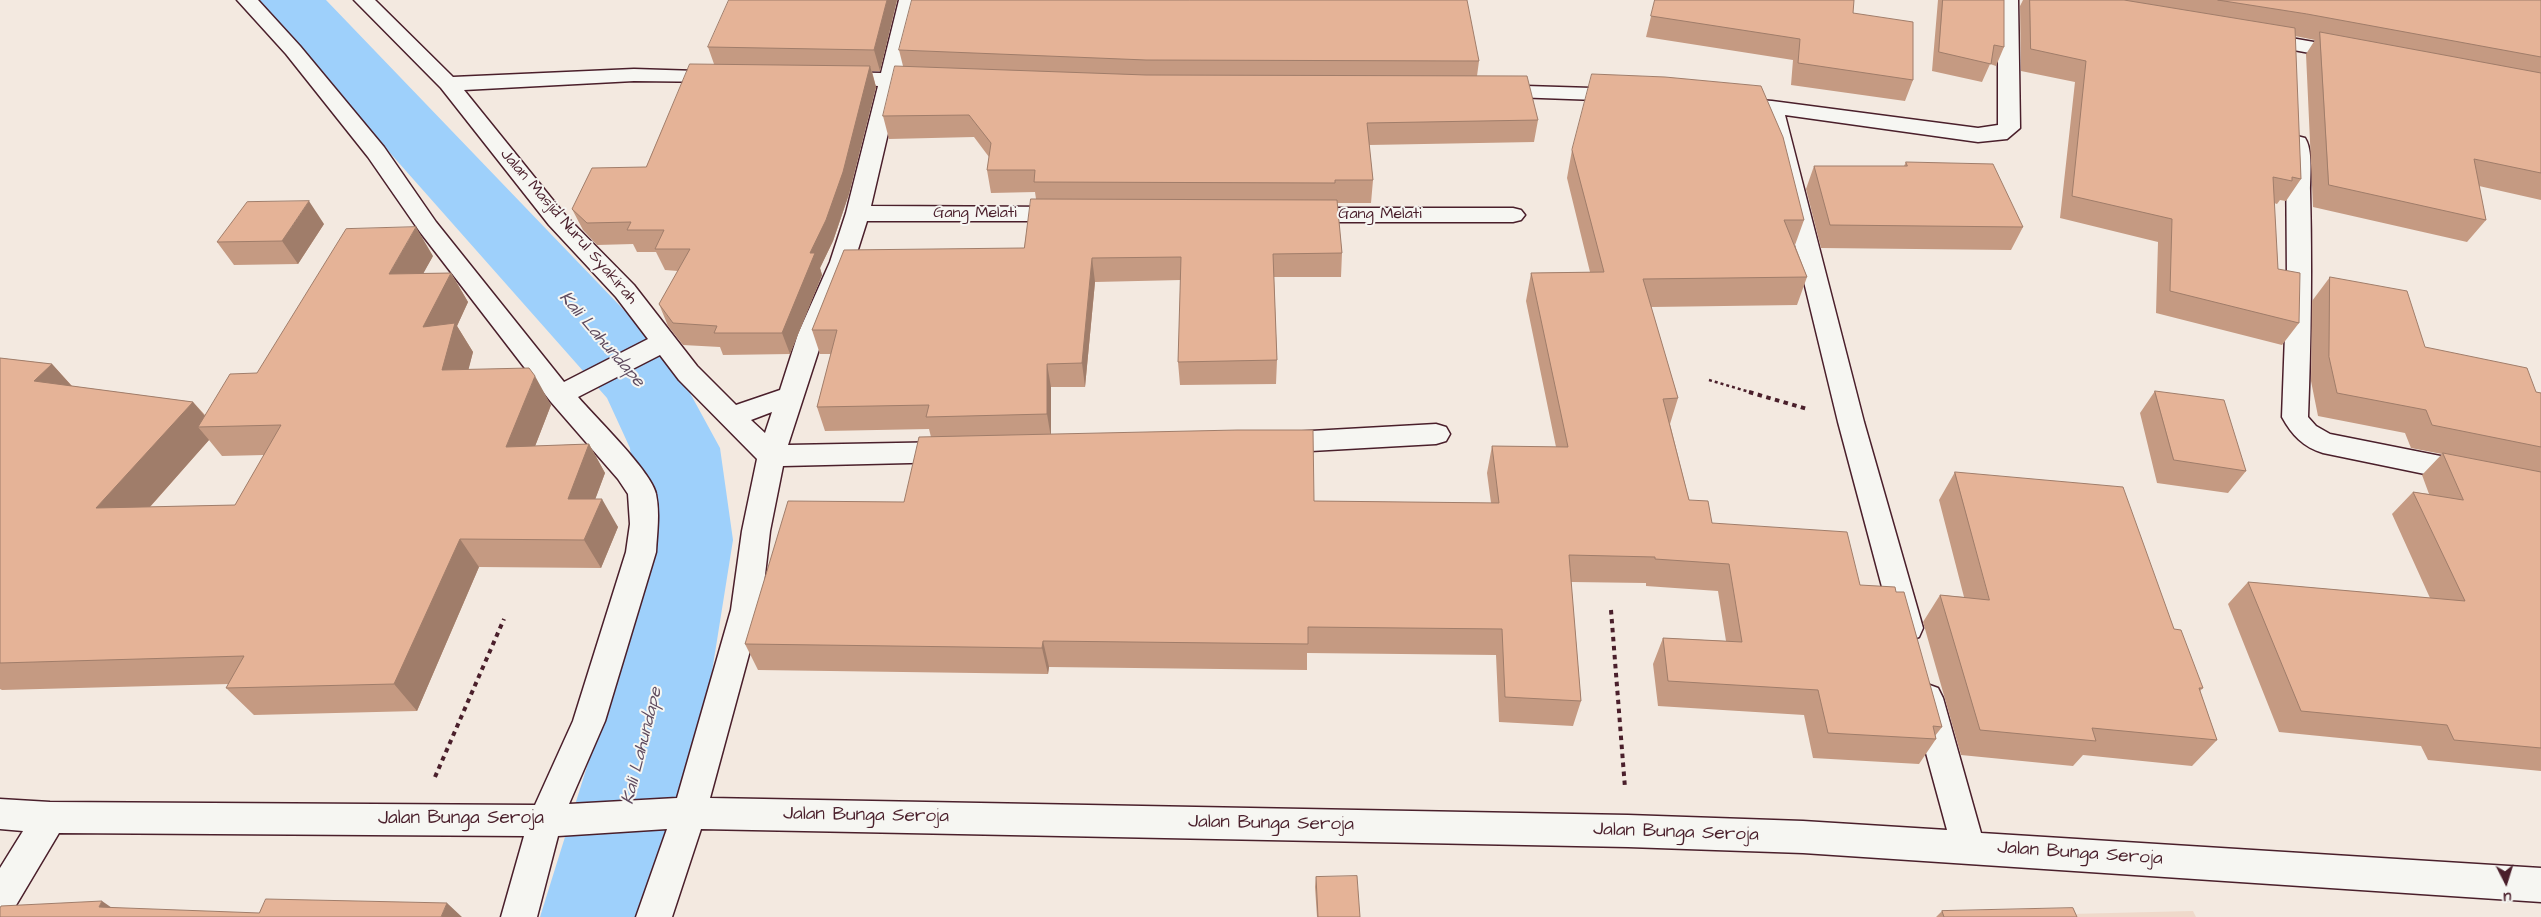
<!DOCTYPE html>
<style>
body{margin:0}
#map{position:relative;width:2541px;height:917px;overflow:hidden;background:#f3e9e0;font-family:"Architects Daughter",sans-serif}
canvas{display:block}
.north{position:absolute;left:2481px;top:857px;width:50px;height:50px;-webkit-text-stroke:4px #f6f6f2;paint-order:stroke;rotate:175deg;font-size:14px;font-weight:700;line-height:20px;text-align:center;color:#4a1f2b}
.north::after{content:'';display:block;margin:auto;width:18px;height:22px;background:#4a1f2b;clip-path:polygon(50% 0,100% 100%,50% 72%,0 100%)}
</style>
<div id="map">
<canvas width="2541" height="917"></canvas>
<div class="north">U</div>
</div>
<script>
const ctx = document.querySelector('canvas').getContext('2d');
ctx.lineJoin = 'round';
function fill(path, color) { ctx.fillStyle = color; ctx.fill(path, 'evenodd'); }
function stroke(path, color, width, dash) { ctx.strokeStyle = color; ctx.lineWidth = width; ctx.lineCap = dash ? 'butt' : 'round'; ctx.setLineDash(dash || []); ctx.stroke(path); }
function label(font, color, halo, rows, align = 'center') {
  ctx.font = font + ' "Architects Daughter",sans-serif'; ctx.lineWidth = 4; ctx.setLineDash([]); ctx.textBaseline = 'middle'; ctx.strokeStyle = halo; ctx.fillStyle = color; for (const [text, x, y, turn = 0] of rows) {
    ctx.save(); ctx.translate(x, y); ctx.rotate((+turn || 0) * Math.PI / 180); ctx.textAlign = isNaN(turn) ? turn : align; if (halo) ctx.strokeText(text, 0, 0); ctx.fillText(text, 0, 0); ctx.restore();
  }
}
const built = new Path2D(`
 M2193,911L2196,917H2072L2070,914Z`);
const river = new Path2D(`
 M258,0H326L672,360L720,448L733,540L703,728L656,917H540L599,728L639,540L630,448L607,398L267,14Z`);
const pathFar1 = new Path2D(`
 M1709,380L1753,393`);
const path = new Path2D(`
 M1749,392L1807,409
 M1611,610L1625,788
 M435,777L504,619`);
const minor = new Path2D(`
 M237,0H258L300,46L384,147L436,222L564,382L648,339L616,297L549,225L441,88L354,0H375L453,77L634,69L730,72L734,76L730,80L723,82L634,81L464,90L565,215L634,285L697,366L736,405L780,390L798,334L830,262L846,213L878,86L829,82L825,78L829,74L836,72L881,73L899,0H919L902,74L935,77L939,81L935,85L899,86L871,206L1066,207L1074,209L1078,214L1074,219L1066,221H867L854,262L824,334L788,445L952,442L962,445L966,452L962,459L952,462L783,466L770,531L761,610L710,798L1628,815L1803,821L1947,830L1911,698L1916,688L1927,684L1938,688L1943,698L1981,833L2541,868V902L1803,853L1628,847L701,829L672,917H636L667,829L558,836L537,917H501L524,836L59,833L12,912L0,917V868L23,831L0,829V799L50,802L535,805L573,721L626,552L630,524L628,494L618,479L551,402L420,232L368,157L286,54ZM660,355L679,380L757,459L742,531L731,610L677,798L569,804L605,721L656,552C657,533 660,513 656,494C652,472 595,417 578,397ZM772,412L765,433L751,420Z
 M1998,0H2018L2020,128L2007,139L1978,142L1785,115L1864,422L1923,628L1919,637L1908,641L1897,637L1893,628L1838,422L1763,113L1725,109L1722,104L1725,99L1733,98L1772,101L1978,128L1998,125Z
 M2257,32L2348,48L2355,50L2358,54L2355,58L2348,60L2250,42L2247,38L2250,34Z
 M1493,85L1625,89L1633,90L1636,95L1633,100L1625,101L1485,96L1482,91L1485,86Z
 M2297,136L2305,138C2313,150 2310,176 2310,191C2312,266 2311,341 2308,417L2316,426L2330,434L2541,476V498L2323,453C2303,447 2292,435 2282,417L2287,280L2286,143L2289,138Z
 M1302,208H1513L1521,210L1525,215L1521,220L1513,222H1302L1294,220L1290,215L1294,210Z
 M1436,424L1446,427L1450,434L1446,441L1436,444L1275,453L1265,450L1261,443L1265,436L1275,433Z`);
const wall = new Path2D(`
 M897,0L880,71H872L876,87L849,194L833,241L820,268L822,275L790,354L723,355L720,347L683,345L668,326L659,304L678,271L665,270L656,252H637L633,244L597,245L583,230L572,209L646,167L714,64L708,47Z
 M1655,0L1853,13L1913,80L1905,101L1791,85L1793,60L1646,37Z
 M1938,0H2004V47L1996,66L1990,64L1982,82L1932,71Z
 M2023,0H2541V200L2479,186L2486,220L2467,242L2313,207L2306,54L2315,40L2295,36L2301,179L2286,201L2280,200L2277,204L2274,203L2278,269L2299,323L2282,345L2156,313L2158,242L2060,218L2075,82L2021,71L2020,6Z
 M899,50L1479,61L1477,76L1538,120L1534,142L1369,145L1373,180L1371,203H1337L1342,253L1341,277H1274L1277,360L1276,384L1180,385L1178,362L1181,280L1095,282L1085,387H1051V434L1314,501L1491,503L1487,473L1492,446L1556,447L1526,301L1531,273L1590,272L1567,178L1572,150L1804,220L1795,245L1807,277L1797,305L1651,307L1678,398L1670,424L1689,500L1712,523L1860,585L1942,727L1935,736L1936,739L1919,764L1813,758L1804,715L1658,706L1653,664L1663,638L1726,641L1718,591L1646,586V583L1571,582L1581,701L1573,726L1499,722L1496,655L1307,653V670L1049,667L1048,674L758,670L745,644L904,502L931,437L929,429L825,431L817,407L831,354H820L812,330L1024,248L1036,199L1035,192L991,193L987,170L989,157L974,137L889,139L883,116L903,66Z
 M1906,162L2023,227L2011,250L1821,248L1806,189L1814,166H1904Z
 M324,224L298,264L234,265L217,242Z
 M433,256L423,273H451L468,302L457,326L473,352L468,370L551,405L535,446L589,444L605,473L595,499L618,527L601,568L479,567L417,711L254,715L226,688L229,684L2,690L0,689V358L52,364L72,386L193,402L205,415L257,373ZM209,440L222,456L264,455L235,505L150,507Z
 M2330,277L2425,347L2536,392L2541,393V771L2428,760L2421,746L2279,732L2228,604L2248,582L2430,598L2392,514L2413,492L2429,494L2422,475L2442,454L2411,448L2405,433L2318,416L2311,381L2312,301Z
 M2155,391L2246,471L2228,493L2157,483L2140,413Z
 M1955,472L2174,629L2203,688L2200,691L2217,740L2192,766L2083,755L2073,766L1961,755L1923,622L1940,595L1964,597L1939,500Z
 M1316,877L1360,917H1317L1315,887Z
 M1942,911L2077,917H1936Z`);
const shadedWall = new Path2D(`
 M887,0H897L880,71L874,50Z
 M870,66L876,87L849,194L833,241L820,268L822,275L790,354L782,333L810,253Z
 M309,201L324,224L298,264L282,241Z
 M416,227L433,256L407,303L389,274Z
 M1092,258L1095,282L1085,387L1082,363Z
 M451,273L468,302L457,326L473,352L461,399L442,370L423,327Z
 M52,364L78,393L34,381Z
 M1047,364L1051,387V438L1047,414Z
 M535,376L551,405L524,475L506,447Z
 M193,402L214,427H198L209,440L124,536L96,508Z
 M589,444L605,473L585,527L568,499Z
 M602,499L618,527L601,568L584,540Z
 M460,539L479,567L417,711L394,684Z
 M1043,641L1049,667L1048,674L1042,648Z
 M102,901L125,917L99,907Z
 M447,903L462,917H441Z`);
const building = new Path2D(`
 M729,0H887L874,50L708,47Z
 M912,0H1467L1479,61L1146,60L899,50Z
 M1655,0H1854L1853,13L1913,22V80L1798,63L1800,39L1651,16Z
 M1943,0H2004V47L1994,45L1991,64L1939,52Z
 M2030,0H2124L2295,28L2301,179L2292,177V181L2273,177L2278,269L2300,273L2299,323L2170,291L2172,219L2072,196L2086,61L2031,49Z
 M2218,0H2541V57L2307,14Z
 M2320,32L2541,73V173L2474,159L2486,220L2329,185Z
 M690,64L870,66L843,172L826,220L810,253H815L782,333H714L717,326L673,323L659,304L690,249H655L664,230H627L631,222L587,223L572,209L592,168L646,167Z
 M895,66L1146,75L1527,76L1538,120L1367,123L1373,180H1335V183L1034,182L1035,170H987L991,143L969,115L883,116Z
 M1592,74L1665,77L1761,86L1783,137L1804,220H1784L1807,277L1643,279L1678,398L1663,399L1689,500L1708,501L1712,523L1847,532L1860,585L1895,587L1896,592H1904L1942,727L1933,726L1936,739L1828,733L1818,690L1668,681L1663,638L1742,642L1729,564L1655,559V557L1569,555L1581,701L1505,697L1502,629L1308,627V644L1043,641L1042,648L745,644L788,501L904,502L919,437L1237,430H1313L1314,501L1499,503L1492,446L1568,447L1531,273L1604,272L1572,150Z
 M1906,162L1993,164L2023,227L1830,225L1814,166H1907Z
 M1031,199L1337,200L1342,253L1273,254L1277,360L1178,362L1181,257L1092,258L1082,363L1047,364V414L926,417L929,405L817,407L837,330H812L844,250L1024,248Z
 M309,201L282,241L217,242L247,202Z
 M416,227L389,274L451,273L423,327L455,323L442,370L529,368L535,376L506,447L589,444L568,499H602L584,540L460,539L394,684L226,688L244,656L0,663V358L52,364L34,381L193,402L96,508L235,505L281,425L198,427L230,374L257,373L346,229Z
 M2330,277L2407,291L2425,347L2527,368L2536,392L2541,393V447L2432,425L2426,410L2337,393L2329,357Z
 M2155,391L2224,400L2246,471L2174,460Z
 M2443,453L2541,472V748L2454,740L2447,725L2301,711L2248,582L2465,601L2413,492L2463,500Z
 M1955,472L2123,487L2174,629L2181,630L2203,688H2199L2217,740L2092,728L2096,741L1980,730L1940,595L1989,600Z
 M1357,876L1360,917H1318L1316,877Z
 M266,899L447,903L441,917H0V908L1,906L102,901L99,907L259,913Z
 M2073,908L2077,917H1944L1942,911Z`);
const streetNames = [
 ["Gang Melati",975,214],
 ["Gang Melati",1380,215],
 ["Jalan Masjid Nurul Syakirah",568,227,49]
];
const waterNames = [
 ["Kali Lahundape",601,340,49],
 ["Kali Lahundape",643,746,-76]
];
const nearStreetnames = [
 ["Jalan Bunga Seroja",866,816,1],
 ["Jalan Bunga Seroja",461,819],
 ["Jalan Bunga Seroja",1271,824,1],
 ["Jalan Bunga Seroja",1676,833,2],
 ["Jalan Bunga Seroja",2080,854,4]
];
fill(built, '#efd9ca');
fill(river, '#9ed0fb');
stroke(minor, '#4a1f2b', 3);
stroke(pathFar1, '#4a1f2b', 2.5, [3, 3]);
stroke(path, '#4a1f2b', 4, [4.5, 4.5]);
fill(minor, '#f6f6f2');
fill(wall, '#c59a82');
fill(shadedWall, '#a07d6a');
fill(building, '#e5b397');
stroke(building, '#a07d6a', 1);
label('16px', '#4a1f2b', '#f6f6f2', streetNames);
label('italic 18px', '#5f4b5f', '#f6f6f2', waterNames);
label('19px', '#4a1f2b', '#f6f6f2', nearStreetnames);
</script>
